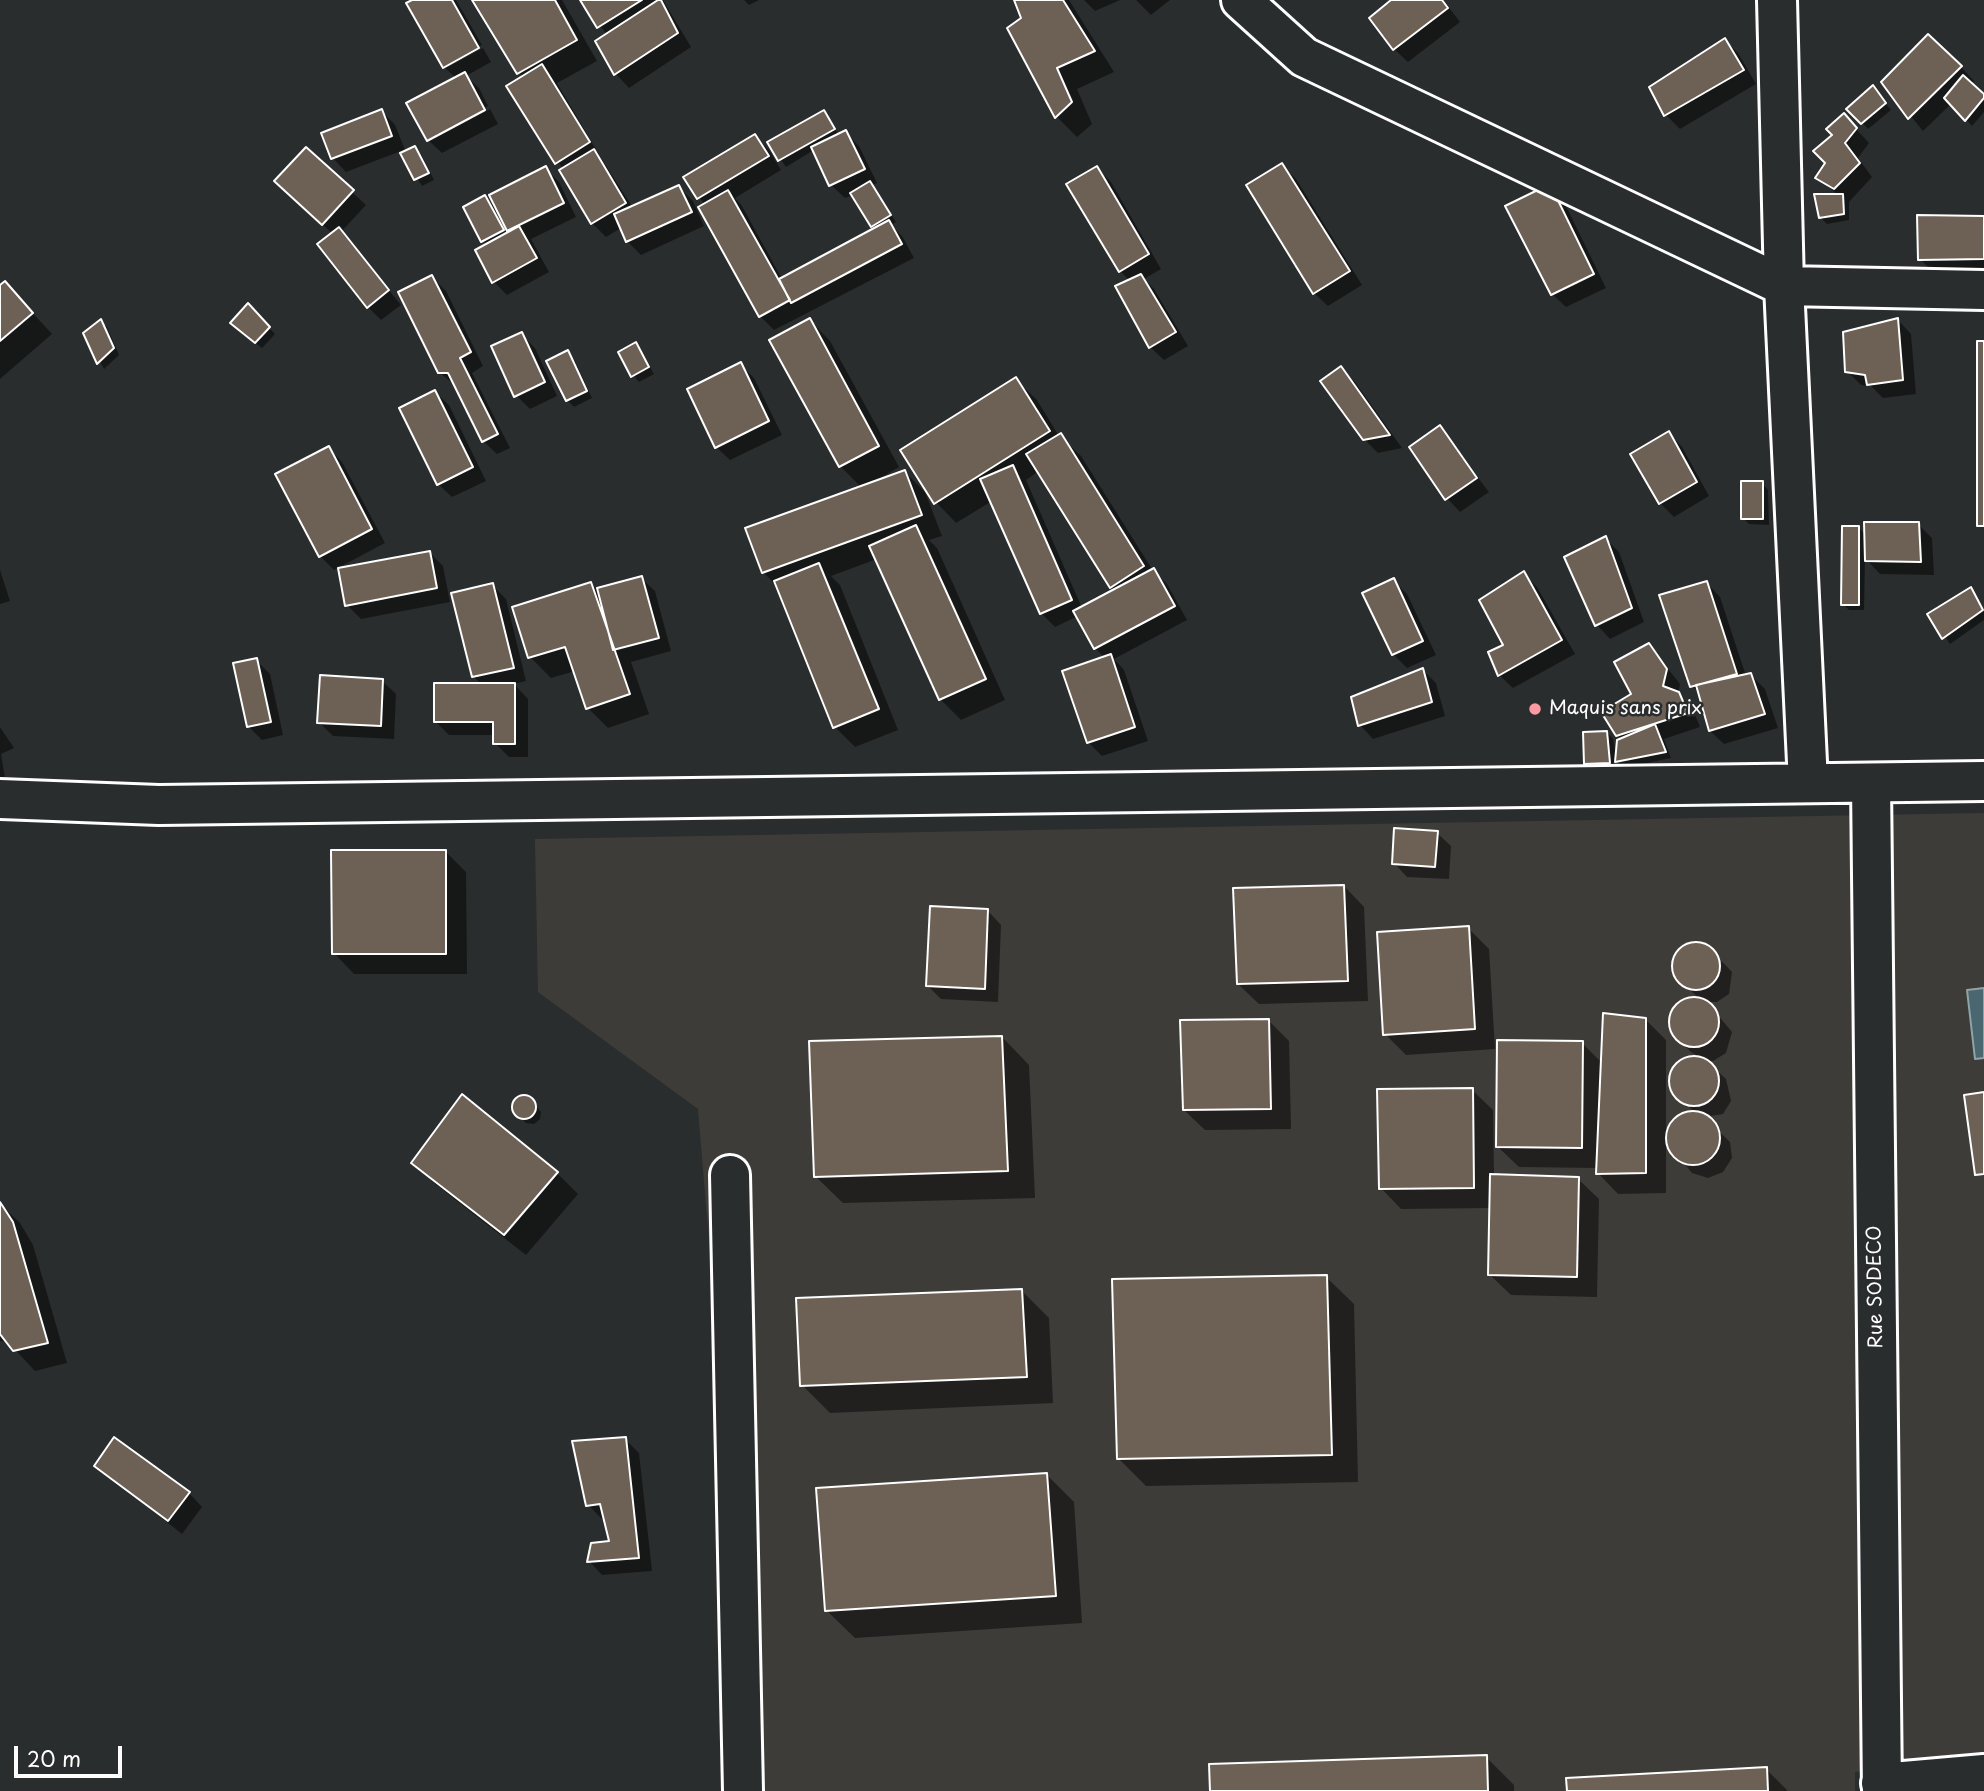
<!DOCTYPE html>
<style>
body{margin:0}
#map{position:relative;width:1984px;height:1791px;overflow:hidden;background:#2a2d2e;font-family:"Playpen Sans",sans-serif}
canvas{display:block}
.scale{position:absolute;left:14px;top:1746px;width:108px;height:32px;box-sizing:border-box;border:4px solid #fff;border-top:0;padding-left:9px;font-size:21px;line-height:24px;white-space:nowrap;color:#fff;-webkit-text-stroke:5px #2a2d2e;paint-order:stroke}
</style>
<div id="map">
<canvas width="1984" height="1791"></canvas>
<div class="scale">20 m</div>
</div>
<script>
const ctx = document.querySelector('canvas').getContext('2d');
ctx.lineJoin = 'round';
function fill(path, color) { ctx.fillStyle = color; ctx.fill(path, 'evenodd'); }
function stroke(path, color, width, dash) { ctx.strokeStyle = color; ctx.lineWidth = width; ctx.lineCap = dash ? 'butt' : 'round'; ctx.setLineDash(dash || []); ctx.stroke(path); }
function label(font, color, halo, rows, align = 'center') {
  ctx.font = font + ' "Playpen Sans",sans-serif'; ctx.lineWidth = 5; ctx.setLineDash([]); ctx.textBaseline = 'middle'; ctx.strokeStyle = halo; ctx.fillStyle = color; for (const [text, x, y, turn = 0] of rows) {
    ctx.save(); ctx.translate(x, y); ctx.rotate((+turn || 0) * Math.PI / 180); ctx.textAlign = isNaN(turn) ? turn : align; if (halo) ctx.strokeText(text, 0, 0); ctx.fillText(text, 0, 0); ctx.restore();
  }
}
const built = new Path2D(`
 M1984,813V1756L1855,1772V1791H755L698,1109L538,992L535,839Z`);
const water = new Path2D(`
 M1984,988V1058L1975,1059L1967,990Z`);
const shadow = new Path2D(`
 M415,0H456L482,45L446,64V68L483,48L491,62L466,76L479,88L488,106L430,137V141L490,109L498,124L442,153L428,140L457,79L444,67Z
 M474,0H562L597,61L557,83L601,158L633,208L679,187L693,201L704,226L641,255L627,241L621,228L606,237L592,223L563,169L509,87L523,78Z
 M582,0H663L691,47L629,88L616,74L598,41L607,35Z
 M744,0H759L749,5Z
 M1016,0H1069L1114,72L1077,89L1092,124L1077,137L1057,117L1010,29L1023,19Z
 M1084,0H1120L1095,11Z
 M1136,0H1170L1151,15Z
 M1394,0H1443L1460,22L1408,62L1394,49Z
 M1725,40L1738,53L1756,84L1680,129L1666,115L1651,87Z
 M1961,67L1974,81L1971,84L1984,96V112L1972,126L1951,104L1923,131L1883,82Z
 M1873,88L1891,110L1868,129L1849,109Z
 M382,111L395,125L406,152L414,148L421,154L434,180L422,186L401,151L346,172L333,158Z
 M823,112L839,135L845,132L859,146L877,183L872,185L896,222L891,225L902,236L914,258L774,330L760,316L705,205L686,178L755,136L769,150L781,170L735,198L742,206L782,279L875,229L853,195L845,198L831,185L814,150L786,167L769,143Z
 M1844,116L1869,143L1858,158L1872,177L1849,202V220L1827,224L1821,218L1839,196L1817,177L1827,163L1834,135Z
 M1282,165L1296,179L1362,285L1328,306L1314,293Z
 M545,168L559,182L576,217L531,239L549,272L507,295L494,282L487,245L483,241L485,197L497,209Z
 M1097,168L1111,182L1161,269L1144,279L1154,289L1188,346L1164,360L1150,347L1130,281L1120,271Z
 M1549,186L1563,200L1606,288L1566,307L1552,294Z
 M352,192L366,205L341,232L401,305L381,320L368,307L333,234L290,195Z
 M1984,218V272L1934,273L1920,259Z
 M432,277L446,291L483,366L472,373L510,448L497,454L483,441L456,386L439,372Z
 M5,283L52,334L0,379V287Z
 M248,306L275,334L262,348L238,329Z
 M810,320L830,341L899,467L872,483L905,472L925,492L942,536L929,540L937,548L1005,700L961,720L940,699L877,559L831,576L840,585L898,730L855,747L835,727L778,587L763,572L861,487L840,466Z
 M1898,320L1911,334L1916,394L1883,398L1871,386L1861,385L1847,371Z
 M101,321L107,327L119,355L104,369L85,334Z
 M521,334L535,348L557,396L530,409L516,395Z
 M636,344L654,374L639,382L633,375Z
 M567,352L574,359L592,398L574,407L567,400L549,362Z
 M740,364L754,378L782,435L730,460L716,447Z
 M1341,368L1355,382L1402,448L1378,453L1364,439Z
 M1016,380L1037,400L1059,436L1081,456L1152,569L1167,584L1187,620L1114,659L1124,670L1148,741L1102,756L1088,742L1105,658L1095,648L1078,616L1055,627L1041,613L992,501L956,523L936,502ZM1039,471L1115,591L1082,608L1026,480Z
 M435,392L449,405L486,481L452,497L438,484Z
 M1439,427L1489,492L1460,512L1447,498Z
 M1669,433L1682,447L1709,496L1674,517L1660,503Z
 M329,448L342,462L385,543L334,570L320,556Z
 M1762,483L1768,490L1769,525L1749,524L1743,518Z
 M1918,524L1932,538L1934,575L1880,574L1865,558L1864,610H1849L1843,604L1859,528L1866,535Z
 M1606,539L1619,552L1644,622L1610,639L1597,625L1567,558Z
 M429,552L443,566L450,602L361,619L347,605Z
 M0,570L10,601L0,604Z
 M1523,573L1537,587L1575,654L1513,688L1499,675Z
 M641,578L655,591L671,651L631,662L649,714L608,728L588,708L575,671L551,678L530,657L591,584L601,594Z
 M1393,580L1407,594L1436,655L1407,668L1393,654Z
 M1707,583L1720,597L1746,676L1751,675L1765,689L1778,728L1724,744L1710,731L1700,694L1692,686Z
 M492,585L506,599L526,681L514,684L528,699V757H509L495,743V735H449L435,721L482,685L473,676Z
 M1970,589L1984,609V620L1950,644L1930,614Z
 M1649,645L1680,684L1678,694L1692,708L1700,727L1664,739L1671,758L1623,768L1615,760L1616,769H1592L1586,763L1607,732L1613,739L1617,759L1623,740L1618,735Z
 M256,660L270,674L283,735L262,740L248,726Z
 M1423,670L1436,683L1445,716L1373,739L1360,725Z
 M382,681L396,694L394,739L333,736L319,722Z
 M0,727L14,748L1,754L5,778L0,781Z
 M1437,833L1451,846L1449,879L1407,877L1394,863Z
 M445,851L466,872L467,974H354L334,953Z
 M1344,886L1364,907L1368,1001L1259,1004L1238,984Z
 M988,911L1001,925L998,1002L941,999L928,986Z
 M1468,928L1489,949L1495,1049L1406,1055L1385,1034Z
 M1692,943L1707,946L1732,972L1729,994L1717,1002H1707L1732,1032L1726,1053L1713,1061L1705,1060L1691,1052L1676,1037L1671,1022L1676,1007L1689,999L1704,1003L1676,977L1673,963L1675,956Z
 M1645,1019L1666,1040V1134L1673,1122L1688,1113H1696L1674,1093L1670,1078L1677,1064L1691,1057L1711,1065L1726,1079L1731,1101L1723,1114L1704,1117L1730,1142L1732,1158L1723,1172L1708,1178L1692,1173L1666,1141V1193L1618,1194L1598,1173V1168L1519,1167L1498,1147L1582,1043L1603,1064Z
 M1268,1020L1289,1041L1291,1129L1205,1130L1184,1110Z
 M1002,1037L1029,1065L1035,1198L843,1203L815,1176Z
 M1472,1090L1493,1110L1494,1176L1578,1179L1599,1199L1597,1297L1511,1295L1490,1275L1491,1208L1401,1209L1381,1188Z
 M462,1096L557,1173L578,1194L526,1255L434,1183L413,1162Z
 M522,1097L530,1098L541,1112L540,1119L534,1124L526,1123L514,1109L516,1102Z
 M0,1204L20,1223L33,1245L67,1363L35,1371L8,1342L0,1341Z
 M1326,1277L1354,1304L1358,1482L1146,1486L1119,1459Z
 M1021,1290L1049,1318L1053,1403L830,1413L802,1385Z
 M625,1439L639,1453L652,1571L602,1575L589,1561L612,1543L606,1518L602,1519L588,1505Z
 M96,1466L189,1493L202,1507L182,1534Z
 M1046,1474L1074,1502L1082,1623L855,1638L827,1611Z
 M1486,1757L1514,1785V1791H1212Z
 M1766,1769L1788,1791H1568Z`);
const building = new Path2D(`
 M412,0H452L479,48L443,68L406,3Z
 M472,0H555L577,40L517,74Z
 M580,0H642L597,28Z
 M658,0H661L678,33L614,75L595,41Z
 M1014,0H1063L1095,51L1057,68L1072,102L1055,118L1007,28L1021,18Z
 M1391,0H1442L1448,8L1393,50L1369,18Z
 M1928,34L1962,66L1908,119L1881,82Z
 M1725,38L1744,70L1664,116L1649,87Z
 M542,64L590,142L555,164L506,86Z
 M465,72L485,110L427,141L406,103Z
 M1963,75L1984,94V98L1965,121L1944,98Z
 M1873,85L1886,103L1861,124L1846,109Z
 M382,109L392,136L331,159L321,133Z
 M824,110L835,129L778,161L767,142Z
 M1844,113L1857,128L1845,143L1860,163L1834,189L1815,178L1825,163L1813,151L1832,135L1826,129Z
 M846,130L865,169L829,186L811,147Z
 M755,134L769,156L697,199L683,177Z
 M415,146L429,173L414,180L400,153Z
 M306,147L354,190L322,225L274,181Z
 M594,149L626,203L591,224L559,170Z
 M1282,163L1350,271L1313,294L1246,185Z
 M546,166L564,203L507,231L489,195Z
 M1097,166L1149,254L1119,272L1066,184Z
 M870,181L891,215L871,227L850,193Z
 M1550,184L1594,274L1551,295L1505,206Z
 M679,185L692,212L626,242L614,214Z
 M728,190L790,300L759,317L698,207Z
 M1814,194H1843L1844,214L1819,218Z
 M485,195L504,230L481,242L463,207Z
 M1917,215L1984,216V259L1918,260Z
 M889,220L902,244L791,303L779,279Z
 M519,226L537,258L492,283L475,250Z
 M339,227L389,290L367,308L317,244Z
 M1141,274L1176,332L1149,348L1115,286Z
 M432,275L471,352L460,358L498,434L482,442L448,373H438L398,292Z
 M5,281L33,313L0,341V285Z
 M248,303L270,327L255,343L230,323Z
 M810,318L879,446L839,467L769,340Z
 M1898,318L1903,380L1867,385L1865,375L1845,372L1843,332Z
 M101,319L114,348L97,364L83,333Z
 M522,332L545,382L514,397L491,346Z
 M1977,341H1984V526H1977Z
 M636,342L649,367L631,377L618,352Z
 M568,350L587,391L566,401L546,361Z
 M741,362L769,421L715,448L687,389Z
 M1341,366L1390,435L1363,440L1320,381Z
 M1016,377L1050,431L934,504L900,450Z
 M435,390L473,467L437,485L399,408Z
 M1440,425L1477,478L1445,500L1409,447Z
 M1669,431L1697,482L1659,504L1630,454Z
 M1061,433L1144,566L1110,588L1026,454Z
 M329,446L372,529L319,557L275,474Z
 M1013,465L1072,600L1040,614L980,479Z
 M905,470L922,515L762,573L745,528Z
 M1741,481H1763V519H1741Z
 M1864,522H1919L1921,562L1865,561Z
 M916,525L986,679L939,700L869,546Z
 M1842,526H1859V605H1841Z
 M1606,536L1632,608L1595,626L1564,557Z
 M430,551L437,588L345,606L338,568Z
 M819,563L879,709L833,728L774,581Z
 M1154,568L1175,606L1094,649L1073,611Z
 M1524,571L1562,640L1498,676L1488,652L1503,645L1479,600Z
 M642,576L659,638L613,650L597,588Z
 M1394,578L1423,641L1392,655L1362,593Z
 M1707,581L1737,674L1690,687L1659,595Z
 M591,582L630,694L586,709L565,647L528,658L512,607Z
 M493,583L514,668L472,677L451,593Z
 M1971,587L1983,610L1942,639L1927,614Z
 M1649,643L1667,669L1663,686L1679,692L1688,713L1616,736L1601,712L1631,694L1614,662Z
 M1111,654L1135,727L1087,743L1062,671Z
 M257,658L271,722L247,727L233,663Z
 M1423,668L1432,702L1358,726L1351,697Z
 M1751,673L1765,714L1709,731L1696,685Z
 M320,675L383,679L381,726L317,723Z
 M434,683H515V744H493V722H434Z
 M1655,724L1666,752L1615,762L1617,740Z
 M1607,731L1610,763L1584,764L1583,732Z
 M1394,828L1438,831L1435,867L1392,864Z
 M331,850H446V954H332Z
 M1344,885L1348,981L1237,984L1233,888Z
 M930,906L988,909L985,989L926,986Z
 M1469,926L1475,1029L1383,1035L1377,932Z
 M1672 966a24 24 0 1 1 48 0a24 24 0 1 1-48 0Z
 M1669 1022a25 25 0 1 1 50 0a25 25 0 1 1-50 0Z
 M1603,1013L1646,1018V1173L1596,1174Z
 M1269,1019L1271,1109L1183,1110L1180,1020Z
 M1002,1036L1008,1171L814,1177L809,1041Z
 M1497,1040L1583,1041L1582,1148L1496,1147Z
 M1669 1081a25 25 0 1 1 50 0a25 25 0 1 1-50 0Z
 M1473,1088L1474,1188L1379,1189L1377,1089Z
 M1984,1092V1174L1975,1175L1964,1095Z
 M462,1094L558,1172L504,1235L411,1163Z
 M512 1107a12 12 0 1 1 24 0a12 12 0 1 1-24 0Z
 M1666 1138a27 27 0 1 1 54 0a27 27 0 1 1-54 0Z
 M1490,1174L1579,1177L1577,1277L1488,1275Z
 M0,1202L13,1222L48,1343L13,1351L0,1334Z
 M1327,1275L1332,1455L1117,1459L1112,1279Z
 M1022,1289L1027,1377L800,1386L796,1298Z
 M114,1437L190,1492L168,1521L94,1466Z
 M626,1437L639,1558L587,1562L591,1543L609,1541L600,1504L586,1506L572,1441Z
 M1047,1473L1056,1596L825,1611L816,1488Z
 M1487,1755L1488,1791H1210L1209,1764Z
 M1767,1767L1768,1791H1567L1566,1778Z`);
const minor = new Path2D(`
 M1241,0L1304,57L1784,286L1984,290
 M1777,0L1784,286L1808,783
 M1871,783L1882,1791
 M0,799L159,805L1984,781
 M730,1175L743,1791
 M1881,1783L1984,1774`);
const markers = [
 [1535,709,7,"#ff9aa2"]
];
const poiNames = [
 ["Maquis sans prix",1549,709]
];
const streetNames = [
 ["Rue SODECO",1876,1287,-91]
];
fill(built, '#3e3c39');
fill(water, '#4a666e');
stroke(water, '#92a3a8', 2);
fill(shadow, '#0007');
fill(building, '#6d6054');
stroke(building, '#fff', 2);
stroke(minor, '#fff', 44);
stroke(minor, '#2a2d2e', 38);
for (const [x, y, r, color] of markers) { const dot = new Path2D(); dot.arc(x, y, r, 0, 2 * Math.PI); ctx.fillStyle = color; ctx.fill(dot); stroke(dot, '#2a2d2e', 2.5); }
label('19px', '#fff', '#2a2d2e', poiNames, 'left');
label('19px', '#fff', '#2a2d2e', streetNames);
</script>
